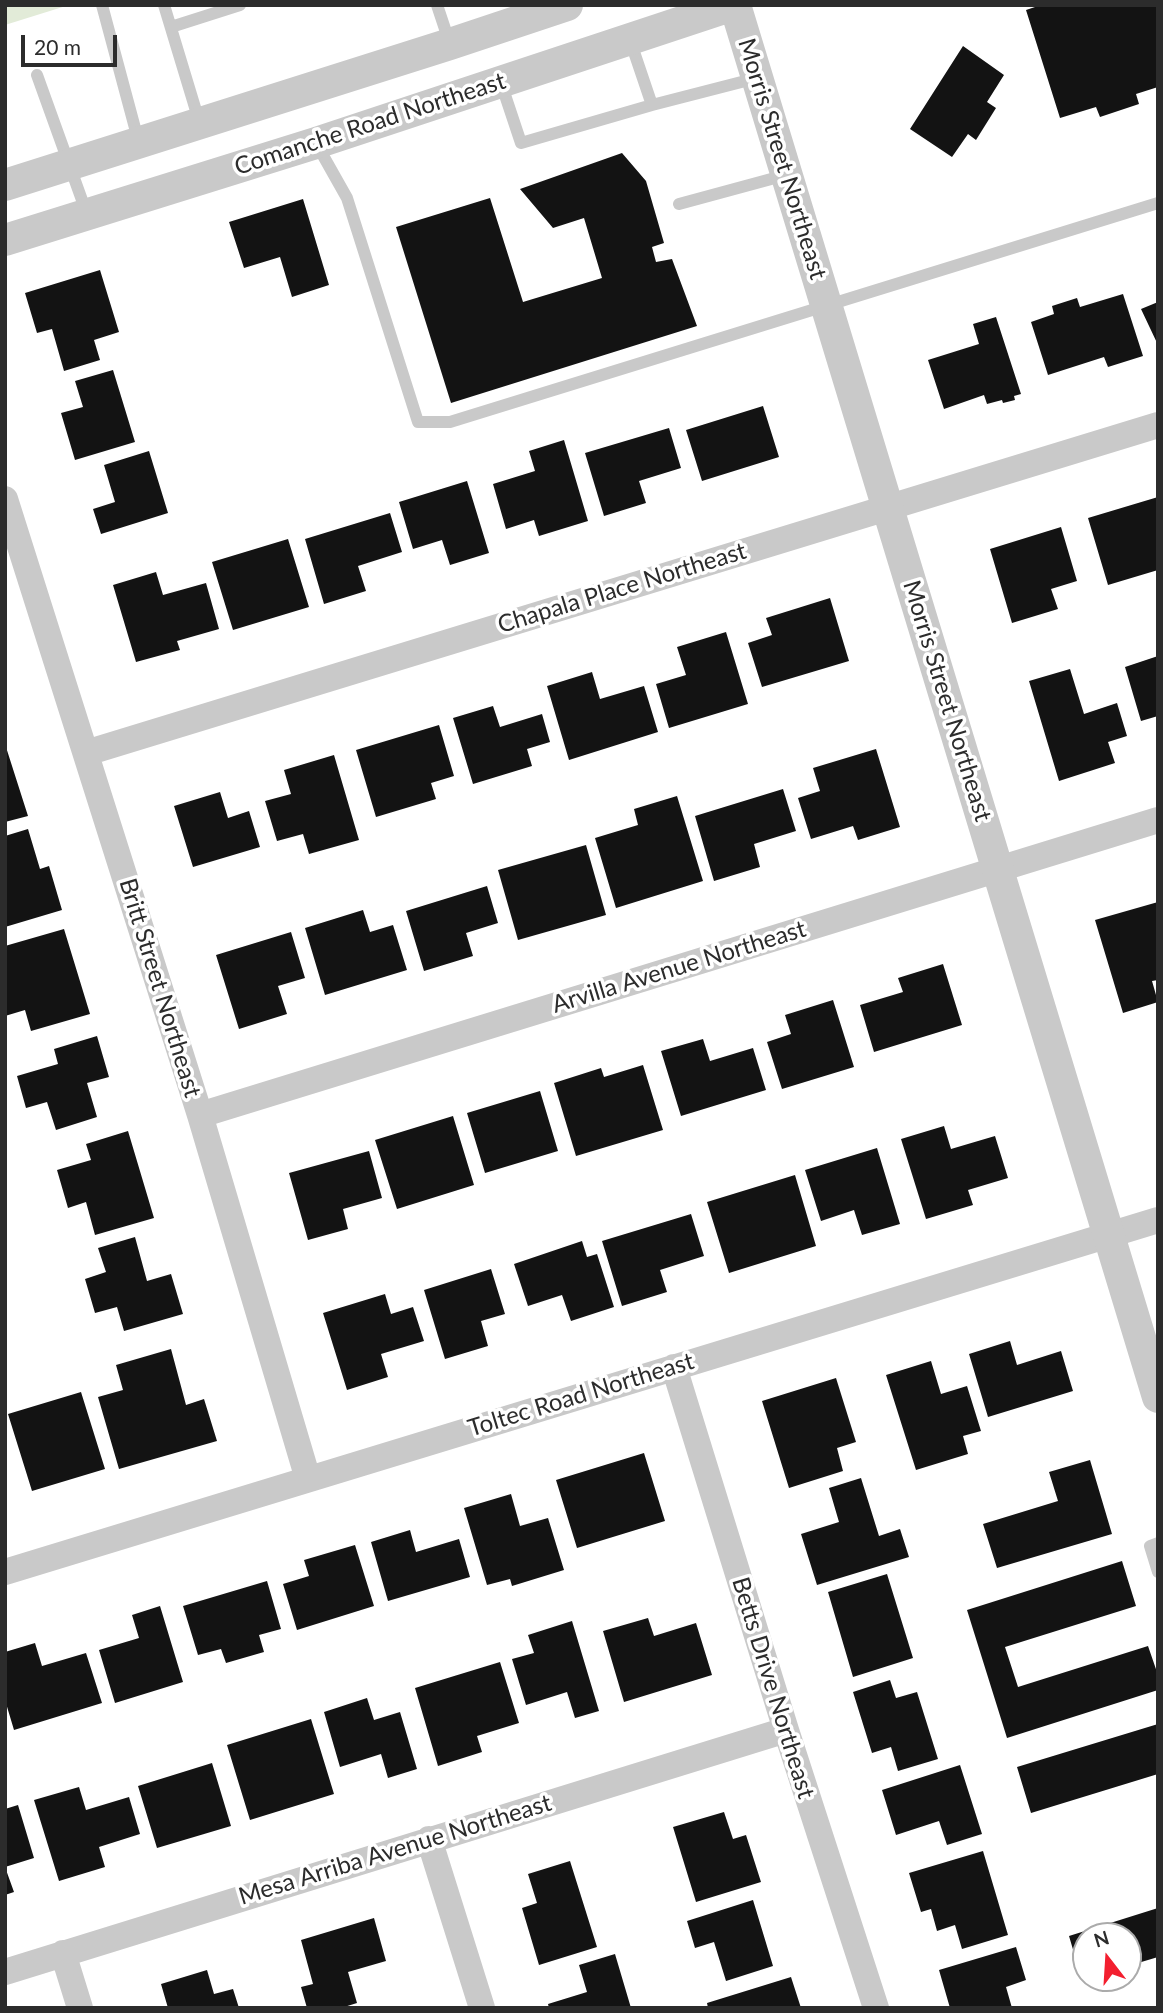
<!DOCTYPE html>
<style>
body{margin:0}
#map{position:relative;width:1163px;height:2013px;overflow:hidden;background:#fff;font-family:Lato,sans-serif}
canvas{display:block}
.frame{position:absolute;inset:0;border:7px solid #2c2c2c;pointer-events:none}
.north{position:absolute;left:1072px;top:1922px;width:70px;height:70px;box-sizing:border-box;background:#fff;border:2px solid #ababab;border-radius:50%;rotate:343deg;font-size:19px;font-weight:700;line-height:28px;text-align:center;color:#2c2c2c}
.north::after{content:'';display:block;margin:auto;width:24px;height:32px;background:#f31f2f;clip-path:polygon(50% 0,100% 100%,50% 72%,0 100%)}
.scale{position:absolute;left:21px;top:35px;width:96px;height:32px;box-sizing:border-box;border:4px solid #2c2c2c;border-top:0;padding-left:9px;font-size:21px;line-height:24px;white-space:nowrap;color:#2c2c2c;-webkit-text-stroke:5px #fff;paint-order:stroke}
</style>
<div id="map">
<canvas width="1163" height="2013"></canvas>
<div class="frame"></div>
<div class="north">N</div>
<div class="scale">20 m</div>
</div>
<script>
const ctx = document.querySelector('canvas').getContext('2d');
ctx.lineJoin = 'round';
function fill(path, color) { ctx.fillStyle = color; ctx.fill(path, 'evenodd'); }
function stroke(path, color, width, dash) { ctx.strokeStyle = color; ctx.lineWidth = width; ctx.lineCap = dash ? 'butt' : 'round'; ctx.setLineDash(dash || []); ctx.stroke(path); }
function label(font, color, halo, rows, align = 'center') {
  ctx.font = font + ' Lato,sans-serif'; ctx.lineWidth = 7; ctx.setLineDash([]); ctx.textBaseline = 'middle'; ctx.strokeStyle = halo; ctx.fillStyle = color; for (const [text, x, y, turn = 0] of rows) {
    ctx.save(); ctx.translate(x, y); ctx.rotate((+turn || 0) * Math.PI / 180); ctx.textAlign = isNaN(turn) ? turn : align; if (halo) ctx.strokeText(text, 0, 0); ctx.fillText(text, 0, 0); ctx.restore();
  }
}
const green = new Path2D(`
 M5,5H69L5,25Z`);
const building = new Path2D(`
 M1041,5H1158V87L1136,94L1139,104L1100,117L1096,107L1060,118L1026,10Z
 M963,46L1004,75L987,102L996,108L976,140L968,134L952,157L910,129Z
 M622,153L646,181L664,243L652,247L656,262L672,259L697,326L451,403L396,227L490,198L523,302L602,278L584,218L553,228L520,189Z
 M303,199L329,285L292,297L280,257L244,268L229,222Z
 M100,270L119,332L94,340L100,360L64,371L52,329L37,333L25,293Z
 M1123,294L1143,356L1108,367L1104,357L1048,375L1031,322L1054,314L1052,306L1077,298L1080,307Z
 M1158,302V345L1141,309Z
 M996,317L1021,394L1014,396L1015,400L1003,403L1002,400L987,404L984,395L944,409L928,360L979,344L973,324Z
 M113,370L135,442L75,460L61,413L83,407L75,381Z
 M763,406L779,457L702,481L686,430Z
 M669,428L681,468L639,481L646,503L604,516L585,453Z
 M564,440L588,521L539,536L534,520L506,529L493,484L535,471L529,451Z
 M149,451L168,513L101,534L93,509L115,502L104,465Z
 M467,481L489,553L450,565L442,540L413,549L399,502Z
 M1158,497V570L1108,585L1088,518Z
 M390,513L402,552L358,566L366,591L324,604L305,539Z
 M1061,527L1077,581L1051,589L1058,609L1012,623L990,549Z
 M288,539L309,607L233,630L212,562Z
 M156,572L163,595L206,583L219,629L177,641L180,650L136,662L113,585Z
 M830,598L849,661L762,687L748,643L772,635L766,618Z
 M726,632L748,704L669,728L656,684L686,675L677,647Z
 M1158,656V716L1141,721L1125,667Z
 M1070,669L1084,714L1117,703L1127,736L1108,742L1115,763L1059,781L1029,681Z
 M592,672L600,699L644,686L658,732L569,760L547,686Z
 M493,706L500,727L542,714L550,742L527,749L532,766L473,784L453,718Z
 M439,725L454,776L431,783L436,799L376,817L356,750Z
 M5,744L28,816L5,822Z
 M876,749L900,827L858,840L853,826L811,839L798,798L820,791L813,768Z
 M334,755L359,840L309,854L303,834L277,841L265,801L291,794L284,770Z
 M783,789L796,831L754,844L760,867L714,881L695,816Z
 M220,792L228,818L249,811L260,847L193,867L174,806Z
 M677,796L703,881L616,908L595,838L638,825L634,809Z
 M28,829L40,869L49,866L62,910L5,927V836Z
 M586,845L606,915L518,940L498,870Z
 M487,886L498,923L466,933L473,956L424,971L406,911Z
 M1158,902V980L1152,981L1158,1002L1123,1013L1095,920Z
 M363,910L370,932L393,925L407,970L325,995L305,928Z
 M64,929L90,1014L31,1031L25,1010L5,1016V946Z
 M291,932L305,978L278,986L287,1014L239,1029L216,955Z
 M943,964L962,1025L874,1052L860,1005L903,992L898,978Z
 M833,1000L854,1067L782,1089L767,1042L791,1034L785,1015Z
 M97,1036L109,1077L87,1083L97,1117L56,1130L47,1102L26,1108L17,1076L58,1064L54,1049Z
 M703,1039L710,1061L753,1048L766,1090L681,1116L661,1051Z
 M643,1065L663,1130L576,1156L554,1083L601,1068L604,1077Z
 M540,1091L558,1151L485,1173L467,1113Z
 M453,1116L474,1185L397,1209L375,1140Z
 M944,1126L951,1149L995,1136L1008,1178L968,1190L973,1205L926,1219L901,1139Z
 M128,1131L154,1218L95,1235L86,1202L68,1208L57,1170L91,1160L86,1144Z
 M877,1148L900,1224L862,1235L854,1210L821,1221L805,1170Z
 M369,1151L382,1198L343,1209L348,1229L308,1240L289,1173Z
 M795,1175L816,1246L729,1273L707,1202Z
 M691,1214L704,1256L660,1270L667,1292L622,1306L602,1241Z
 M135,1237L147,1281L171,1274L183,1314L124,1331L117,1307L95,1313L85,1279L106,1272L98,1248Z
 M582,1241L587,1257L597,1254L614,1307L571,1321L562,1295L528,1306L514,1264Z
 M491,1269L505,1314L481,1321L488,1346L445,1359L424,1290Z
 M385,1294L391,1314L413,1307L424,1341L381,1354L388,1377L347,1390L323,1313Z
 M1010,1341L1017,1365L1061,1351L1073,1391L988,1417L969,1354Z
 M171,1349L186,1405L204,1399L217,1441L119,1469L98,1397L123,1390L116,1365Z
 M931,1361L941,1394L967,1386L981,1431L963,1436L968,1454L916,1470L886,1375Z
 M836,1378L856,1442L837,1448L843,1471L789,1488L762,1401Z
 M81,1392L105,1469L32,1491L8,1414Z
 M644,1453L665,1521L577,1548L556,1480Z
 M1090,1460L1112,1534L997,1568L983,1524L1058,1501L1049,1472Z
 M861,1478L879,1536L900,1529L909,1557L817,1585L801,1534L839,1522L829,1488Z
 M511,1494L520,1526L548,1518L564,1570L512,1586L510,1579L487,1585L464,1508Z
 M410,1530L416,1552L459,1539L470,1577L388,1601L371,1542Z
 M355,1545L374,1606L297,1630L283,1584L309,1576L304,1560Z
 M1122,1561L1136,1606L1005,1647L1018,1687L1148,1646L1158,1675V1690L1007,1738L967,1610Z
 M887,1574L913,1658L853,1677L828,1592Z
 M267,1581L281,1629L259,1635L264,1652L226,1663L221,1649L198,1655L183,1606Z
 M160,1606L183,1682L115,1703L99,1650L139,1638L132,1615Z
 M648,1618L654,1636L696,1623L712,1675L624,1702L603,1631Z
 M572,1621L599,1711L575,1718L567,1692L526,1705L512,1659L534,1653L528,1635Z
 M35,1643L42,1666L86,1653L102,1703L14,1730L5,1700V1652Z
 M500,1662L519,1723L477,1736L482,1752L438,1766L415,1688Z
 M890,1680L896,1698L917,1692L938,1759L898,1771L891,1747L872,1753L853,1692Z
 M367,1698L374,1720L400,1712L417,1769L388,1778L381,1754L340,1767L324,1712Z
 M311,1719L334,1794L250,1820L227,1745Z
 M1158,1724V1774L1031,1813L1017,1767Z
 M212,1763L231,1826L157,1848L138,1786Z
 M960,1765L982,1834L947,1845L939,1821L896,1835L882,1790Z
 M79,1787L86,1810L129,1797L140,1834L99,1847L105,1867L59,1881L34,1800Z
 M18,1805L34,1858L5,1867V1809Z
 M724,1812L733,1839L746,1835L761,1882L696,1902L673,1827Z
 M983,1851L1008,1935L962,1949L955,1925L937,1931L931,1909L921,1912L909,1873Z
 M570,1861L597,1947L539,1965L522,1908L537,1903L528,1874Z
 M5,1867L14,1892L5,1895Z
 M753,1900L773,1966L726,1981L714,1942L695,1948L687,1921Z
 M1158,1908V1957L1128,1966V1936H1086V1979L1082,1980L1069,1936Z
 M374,1918L386,1961L348,1972L357,2003L341,2008H307L301,1987L313,1984L301,1940Z
 M1016,1947L1026,1980L1006,1987L1012,2008H950L939,1970Z
 M615,1954L631,2008H549L548,2004L587,1992L579,1965Z
 M207,1970L214,1994L233,1989L239,2008H168L161,1984Z
 M791,1977L801,2008H708L707,2003Z`);
const service = new Path2D(`
 M102,5L139,143
 M164,5L200,124
 M437,5L450,44
 M171,27L240,5
 M630,40L652,105L757,78
 M37,75L87,214
 M501,83L521,143L652,105
 M316,143L347,198L418,422H450L1158,203
 M679,204L786,175
 M1158,1543L1150,1546L1158,1572`);
const minor = new Path2D(`
 M5,499L200,1115L308,1479
 M86,753L1158,425
 M200,1115L1158,820
 M674,1367L786,1730L876,2008
 M5,1572L1158,1220
 M429,1839L482,2008
 M63,1953L80,2008
 M5,1972L786,1730`);
const tertiary = new Path2D(`
 M735,5L1158,1397
 M5,185L450,44L567,5
 M5,240L316,143L733,5`);
const streetNames = [
 ["Comanche Road Northeast",370,124,-18],
 ["Morris Street Northeast",782,159,73],
 ["Chapala Place Northeast",622,588,-17],
 ["Morris Street Northeast",947,701,73],
 ["Arvilla Avenue Northeast",679,967,-17],
 ["Britt Street Northeast",160,988,73],
 ["Toltec Road Northeast",581,1395,-17],
 ["Betts Drive Northeast",773,1688,73],
 ["Mesa Arriba Avenue Northeast",395,1850,-17]
];
fill(green, '#e2ebd8');
fill(building, '#131313');
stroke(service, '#c9c9c9', 12);
stroke(minor, '#c9c9c9', 26);
stroke(tertiary, '#c9c9c9', 32);
label('24px', '#2c2c2c', '#fff', streetNames);
</script>
